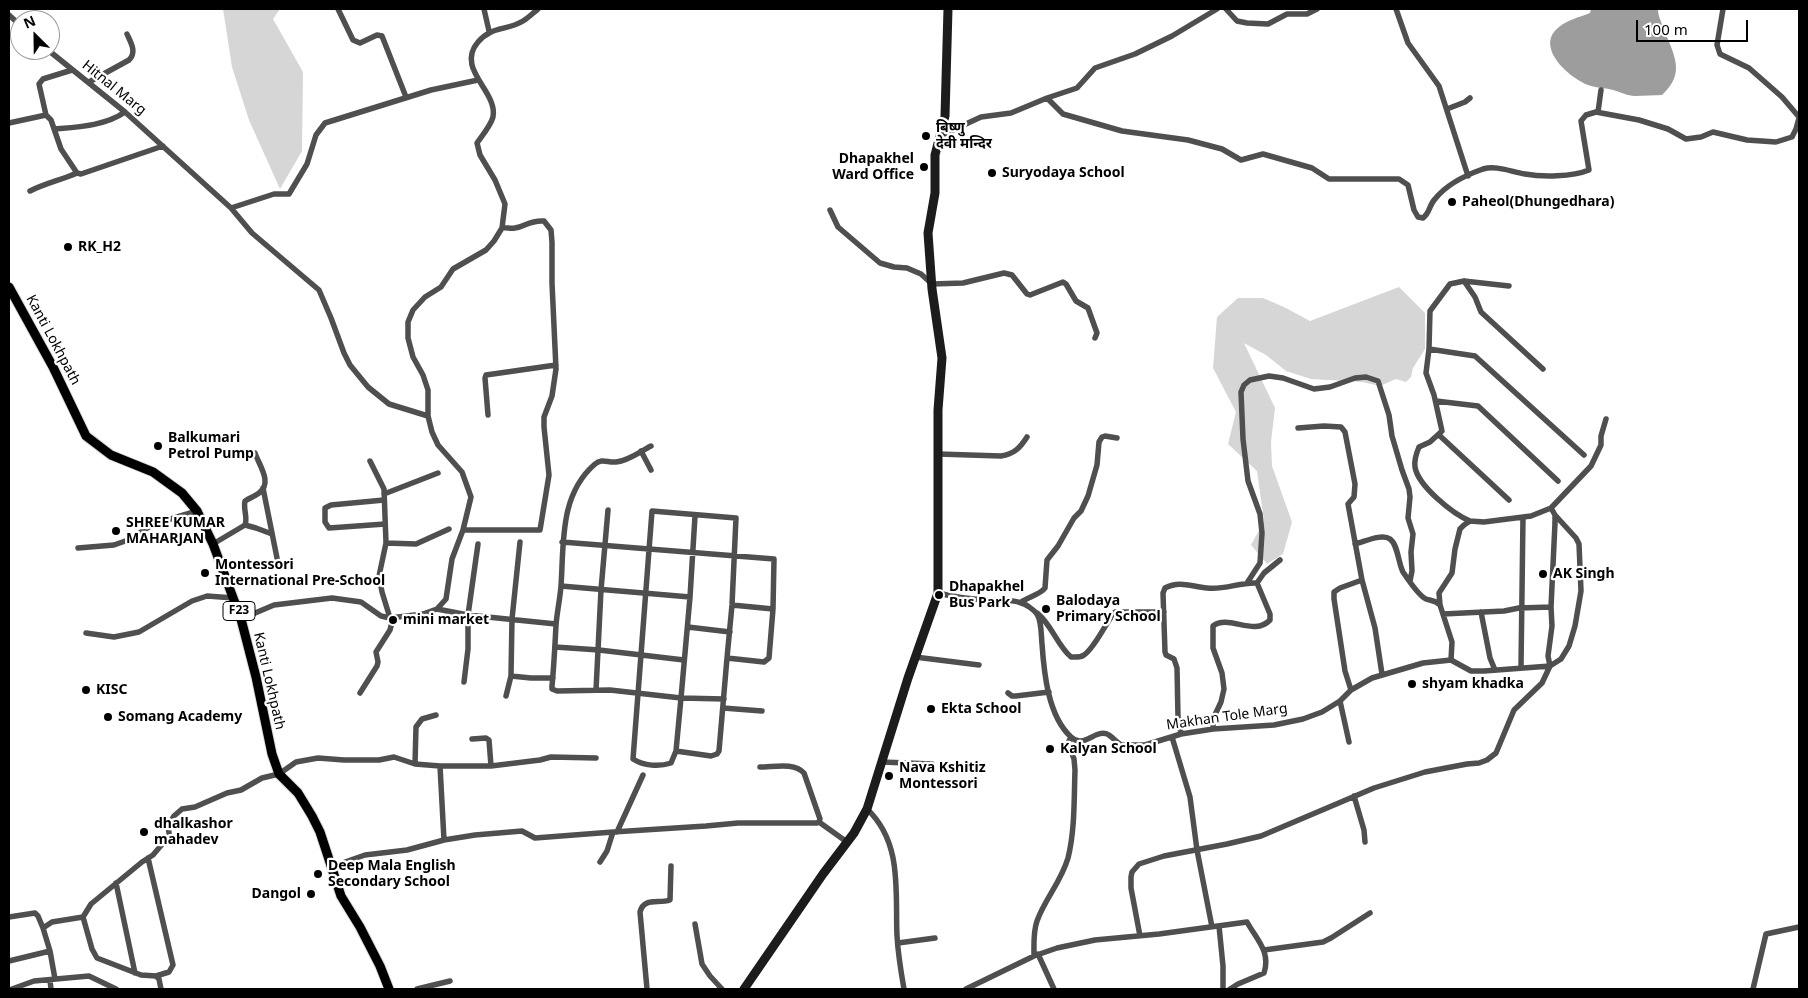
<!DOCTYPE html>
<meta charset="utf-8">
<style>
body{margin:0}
#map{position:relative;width:1808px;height:998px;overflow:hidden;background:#fff;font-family:"Noto Sans",sans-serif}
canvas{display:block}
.frame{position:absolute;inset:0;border:10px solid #000;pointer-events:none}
.north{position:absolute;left:10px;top:10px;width:50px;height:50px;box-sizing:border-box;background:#fff;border:1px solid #999;border-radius:50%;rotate:337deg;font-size:14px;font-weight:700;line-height:20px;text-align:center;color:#000}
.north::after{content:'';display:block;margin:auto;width:18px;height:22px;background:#000;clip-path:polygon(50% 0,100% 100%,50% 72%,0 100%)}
.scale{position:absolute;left:1636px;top:20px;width:112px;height:22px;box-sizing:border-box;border:2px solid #000;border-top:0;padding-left:6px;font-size:15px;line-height:18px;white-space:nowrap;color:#000;-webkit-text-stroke:4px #fff;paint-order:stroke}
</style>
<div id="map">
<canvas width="1808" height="998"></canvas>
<div class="frame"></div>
<div class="north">N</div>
<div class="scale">100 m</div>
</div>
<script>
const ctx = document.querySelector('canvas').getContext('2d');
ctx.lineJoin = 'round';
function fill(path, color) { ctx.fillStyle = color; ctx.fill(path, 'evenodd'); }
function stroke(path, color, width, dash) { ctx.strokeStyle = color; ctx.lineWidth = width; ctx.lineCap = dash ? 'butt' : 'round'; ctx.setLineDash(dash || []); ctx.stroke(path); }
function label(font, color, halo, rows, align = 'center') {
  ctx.font = font + ' "Noto Sans","Noto Sans Devanagari",sans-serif'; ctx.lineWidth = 4.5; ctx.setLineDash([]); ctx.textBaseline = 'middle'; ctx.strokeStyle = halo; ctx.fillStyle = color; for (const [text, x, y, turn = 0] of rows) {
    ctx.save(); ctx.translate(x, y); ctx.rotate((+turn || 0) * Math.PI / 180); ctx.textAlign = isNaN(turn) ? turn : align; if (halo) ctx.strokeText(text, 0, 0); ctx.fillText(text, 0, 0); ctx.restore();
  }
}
const green = new Path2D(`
 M223,9H280L273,19L303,72L302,151L280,189L249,120L232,67Z
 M1399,287L1425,313V349L1413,368L1411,377L1406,382L1396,379L1380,386L1362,382L1311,379L1286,371L1266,355L1244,343L1275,408L1271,442L1272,466L1292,522L1283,554L1267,564L1251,545L1264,521L1257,471L1228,444L1236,412L1213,368L1217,317L1238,298H1263L1284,307L1310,321Z`);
const water = new Path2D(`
 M1591,9H1658C1658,16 1661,21 1663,27C1673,54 1687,72 1662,95C1654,95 1644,96 1635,96C1628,96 1620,92 1613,90C1606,88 1598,88 1591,86C1571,80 1533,47 1559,27C1567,20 1580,17 1590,13Z`);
const street = new Path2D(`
 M338,9L353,40L360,43L377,35L382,36L406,97
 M484,9L489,31
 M1226,9L1237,21L1247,23L1268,24L1287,14H1307L1317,9
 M1396,9L1408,43L1439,86L1468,176
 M1723,9L1717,45L1720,54L1749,68L1782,97L1799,117
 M9,15L20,25
 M48,50L125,112L231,208L274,194H289L307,164L316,135L325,123L431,90L478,80
 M89,82L129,60C137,52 131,43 127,34
 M1047,98L1077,88L1095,68L1135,54L1172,36L1217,9
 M1447,109L1465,102L1470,98
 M1598,112L1601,90
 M46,115L39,84L43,79L72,70
 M9,123L46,115L51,120L61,149L77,173L81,174L163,146
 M54,129C77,127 105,126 125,112
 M940,136L981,117L1011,113L1047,98L1063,114L1122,131L1188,140L1222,149L1241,160L1263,154L1312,168L1329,179H1399L1408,185L1414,210L1418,217L1423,218C1430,213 1429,205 1435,199C1446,185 1466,175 1483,169C1497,165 1511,172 1525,174C1542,177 1572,177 1589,170L1581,121L1586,115L1596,112L1639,120L1668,129L1686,139L1701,137L1713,132L1747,140L1776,142L1792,137L1796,129L1799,118
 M30,191C46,183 61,180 77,173
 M231,208L252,233L319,290L331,318L344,353L350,365L368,387L389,404L428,416
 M830,210L838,227L880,263L894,267L907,268L921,274L932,284L963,283L1004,273L1012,275L1027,294L1030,295L1063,282L1066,284L1076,301L1088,308L1097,333L1095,338
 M502,228L505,204L495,180L480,155L477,143C482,136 491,125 493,117C498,91 455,69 478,42C491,26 507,31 523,21C528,18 533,13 538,9
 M1464,281L1475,297L1481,312L1543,369
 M1429,349L1475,356L1584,455
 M1436,401L1478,406L1558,481
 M488,415L485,378L486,375L556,365
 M1298,428L1324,426L1341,427L1345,432L1355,484L1354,497L1348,504L1362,580L1340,588L1334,592V599L1345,671L1351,690
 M1439,435L1509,500
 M641,451L651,470
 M938,454L1001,456C1014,454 1020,448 1027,437
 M370,461L384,489L386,543L379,576L382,592L390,618
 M263,488L279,568
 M384,494L438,473
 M384,500L331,505L325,508V522L329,528L385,524
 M1470,521C1453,514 1418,486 1415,467C1414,460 1416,454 1419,447L1430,442L1442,431L1434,395L1426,373L1429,349L1430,311L1450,284L1464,281L1509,286
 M245,525L256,528L272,534
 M562,542L774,559L773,609L769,658L764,662L727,658L719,751L717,754L711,756L676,751L681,698L610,690L557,691L552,689V686C554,665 555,645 556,625C557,612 560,599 561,586C564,544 559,495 595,464C602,458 608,463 616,462C628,461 641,451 651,446
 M386,543L416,544L449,529
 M213,544L245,525C248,517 243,510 245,501C250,498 255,496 259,493C273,483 259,465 255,453
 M1355,544C1364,542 1382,533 1390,539C1398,545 1398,562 1403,572C1407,578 1419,596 1426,599C1432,601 1435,600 1440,605
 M78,548L114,545L128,540L154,524L197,511
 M1362,580L1375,628L1382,674
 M1247,583L1260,563L1262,533L1260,514L1248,481L1243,439L1241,392L1244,385L1250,380L1269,376L1283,378L1314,389L1330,387L1355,378L1366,377L1378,381L1389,415L1392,436L1402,470L1409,489L1410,497L1408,518L1413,534L1411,552L1412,571L1410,581
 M561,586L690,597L695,516
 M938,593C954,597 970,599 987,600C997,601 1012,599 1021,603C1026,604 1034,610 1037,614C1042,622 1041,635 1042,644C1044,673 1048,716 1071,737C1084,750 1096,727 1109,735C1113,738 1117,742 1121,745H1145L1181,734L1213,729L1274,725L1303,719L1322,712L1340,701L1351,690L1372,678L1423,663L1451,660L1471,671H1484L1550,666L1548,656L1552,626L1551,607L1555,523V515L1551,508
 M690,597L681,698L724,699
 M1021,602C1028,597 1041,594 1045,588L1047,560L1058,546L1074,518L1081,511L1088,496L1097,465L1099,442L1102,437L1105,436L1117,438
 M732,605L773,609
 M437,609L468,615L556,624
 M1481,612L1490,658L1495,670
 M1037,613C1052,625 1057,645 1071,657C1075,657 1080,658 1084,655C1095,648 1106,622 1115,612H1164
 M1443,614L1504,611L1519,608L1551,607
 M241,619L274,605L332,598L361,602L381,616L390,618L423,614L437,609L446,599L452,559L463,530H540L549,475L544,427V417L552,396L556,369L552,283V242L551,230L544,221C529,220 525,227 515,228C510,229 507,227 502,228L494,241L486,250L453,269L441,287L425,297L413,310L408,322V338L413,357L423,375L428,390V416L432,432L438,445L462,472L471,497L463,530
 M688,627L730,632
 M86,633L114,637L139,632L192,601L207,596L234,598
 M555,647L599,650L684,660
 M915,657L979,665
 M1451,660L1452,642L1440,605L1439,593L1452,573L1455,549L1460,529L1464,525L1470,521L1484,522L1531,516L1551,508L1591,466L1601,445V436L1606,419
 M1521,667L1523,517
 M511,676L531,678H553
 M464,682L468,649V615L478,544
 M596,690L601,590L608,510
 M360,693L377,666L378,662L376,652L390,630L393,618
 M1008,693L1012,696H1016L1049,692
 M506,696L511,676L512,619L520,542
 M1340,701L1349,742
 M723,708L762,711
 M1213,729V719L1221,702L1224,689L1222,673L1213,648V626C1229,614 1254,637 1270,620V614L1257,583L1264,573L1280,560
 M1181,734L1178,717L1177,668L1174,659L1166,655L1165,652L1163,593L1165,588C1180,580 1192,587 1207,588C1225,590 1240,582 1257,583
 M1172,737L1190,797L1197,850L1212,927
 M472,739L486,738L489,740L491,766
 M676,751L671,763C659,767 644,766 633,759L652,511L736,518L732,605L727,658
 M882,762L932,764
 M415,764L416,727L422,719L436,715
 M440,766L444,840
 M760,767C774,767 794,762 804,773L820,819L819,822L847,842
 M1354,796L1364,830L1365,842
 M867,809C903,843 895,892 897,936C898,953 901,972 904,989
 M617,832L643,775
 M170,840L168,826L174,816L182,809L195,807L227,793L241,790L262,778L279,774L296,762L318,758L344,760H379L394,757L415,764L440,766H491L540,760L551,757L596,758
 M148,858L173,965L169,972L156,976
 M600,862L607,851L613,832L706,826L738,823H817L819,822
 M331,867L365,855L407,850L444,840L475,835L522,831L535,838L613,832
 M116,883L135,973
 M9,917L35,913L38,916L43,928
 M695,924L702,964L710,976L722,989
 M1219,926L1223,966V989
 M1140,936L1131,888V877L1132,872L1139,864L1164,856L1227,844L1261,836L1374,788L1425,772L1467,764L1479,763L1487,760L1496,753L1514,710L1542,683L1550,666L1561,659L1569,646L1575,626L1581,591L1579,544L1576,538L1555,515
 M898,943L935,938
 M1264,950L1323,942L1331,938L1370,913
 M1038,954L1054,989
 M1034,956C1034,944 1033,932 1037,921C1045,899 1061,882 1068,858C1075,830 1074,798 1075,770L1074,759L1068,743L1071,737
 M9,961L50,951
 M55,979L50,951L43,928L52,922L83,917
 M50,980L51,989
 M12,989L34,981L89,976L116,989
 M161,989L159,979L156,976L141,975L97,958L92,949L83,917L91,904L142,862L153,855L169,836
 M417,989L450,981
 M647,989L640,912C644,897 658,904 670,900L671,866
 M966,989L1034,956L1057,948L1095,940L1159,934L1247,922C1257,940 1271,952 1264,973L1238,984L1230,989
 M1753,989L1766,934L1799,927`);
const secondary = new Path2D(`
 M744,989L823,874L854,833L867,809L908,678L938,593V410L942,358L932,289L928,233L935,193V155L945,116L948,9`);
const primary = new Path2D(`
 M9,287L53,367L86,436L111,455L153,472L182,493L197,511L213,544L241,619L256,677L272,754L279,774L298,793L312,816L320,832L341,896L360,927L380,966L389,989`);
const markers = [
 [926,136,5,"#000"],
 [924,167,5,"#000"],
 [992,173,5,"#000"],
 [1452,202,5,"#000"],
 [68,247,5,"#000"],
 [158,446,5,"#000"],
 [116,531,5,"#000"],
 [205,573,5,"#000"],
 [1543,574,5,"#000"],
 [939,595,5,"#000"],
 [1046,609,5,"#000"],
 [393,620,5,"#000"],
 [1412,684,5,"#000"],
 [86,690,5,"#000"],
 [931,709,5,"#000"],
 [108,717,5,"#000"],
 [1050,749,5,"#000"],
 [889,776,5,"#000"],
 [144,832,5,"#000"],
 [318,874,5,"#000"],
 [311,894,5,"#000"]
];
const shields = [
 [239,611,32]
];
const shieldNames = [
 ["F23",239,611]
];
const streetNames = [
 ["Hitnal Marg",114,88,39],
 ["Kanti Lokhpath",53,340,62],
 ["Kanti Lokhpath",269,681,77],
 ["Makhan Tole Marg",1227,717,-8]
];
const poiNames = [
 ["बिष्णु",936,128],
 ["देवी मन्दिर",936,144],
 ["Dhapakhel",914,159,"right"],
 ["Ward Office",914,175,"right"],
 ["Suryodaya School",1002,173],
 ["Paheol(Dhungedhara)",1462,202],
 ["RK_H2",78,247],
 ["Balkumari",168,438],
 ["Petrol Pump",168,454],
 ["SHREE KUMAR",126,523],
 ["MAHARJAN",126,539],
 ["Montessori",215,565],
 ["International Pre-School",215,581],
 ["AK Singh",1553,574],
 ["Dhapakhel",949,587],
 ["Bus Park",949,603],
 ["Balodaya",1056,601],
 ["Primary School",1056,617],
 ["mini market",403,620],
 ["shyam khadka",1422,684],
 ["KISC",96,690],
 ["Ekta School",941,709],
 ["Somang Academy",118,717],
 ["Kalyan School",1060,749],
 ["Nava Kshitiz",899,768],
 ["Montessori",899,784],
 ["dhalkashor",154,824],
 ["mahadev",154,840],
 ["Deep Mala English",328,866],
 ["Secondary School",328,882],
 ["Dangol",301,894,"right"]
];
fill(green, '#d6d6d6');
fill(water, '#9d9d9d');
stroke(primary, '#dbdbdb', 11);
stroke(street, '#4f4f4f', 5.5);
stroke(secondary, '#1c1c1c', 9);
stroke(primary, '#000', 9);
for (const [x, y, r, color] of markers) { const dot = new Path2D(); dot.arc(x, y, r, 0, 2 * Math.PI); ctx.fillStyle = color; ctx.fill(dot); stroke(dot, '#fff', 2); }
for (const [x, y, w] of shields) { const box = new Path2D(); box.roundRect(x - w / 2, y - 9.5, w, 19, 4); ctx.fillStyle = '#fff'; ctx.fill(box); stroke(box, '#000', 1); }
label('bold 12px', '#000', null, shieldNames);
label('14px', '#000', '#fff', streetNames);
label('bold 14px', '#000', '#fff', poiNames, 'left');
</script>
